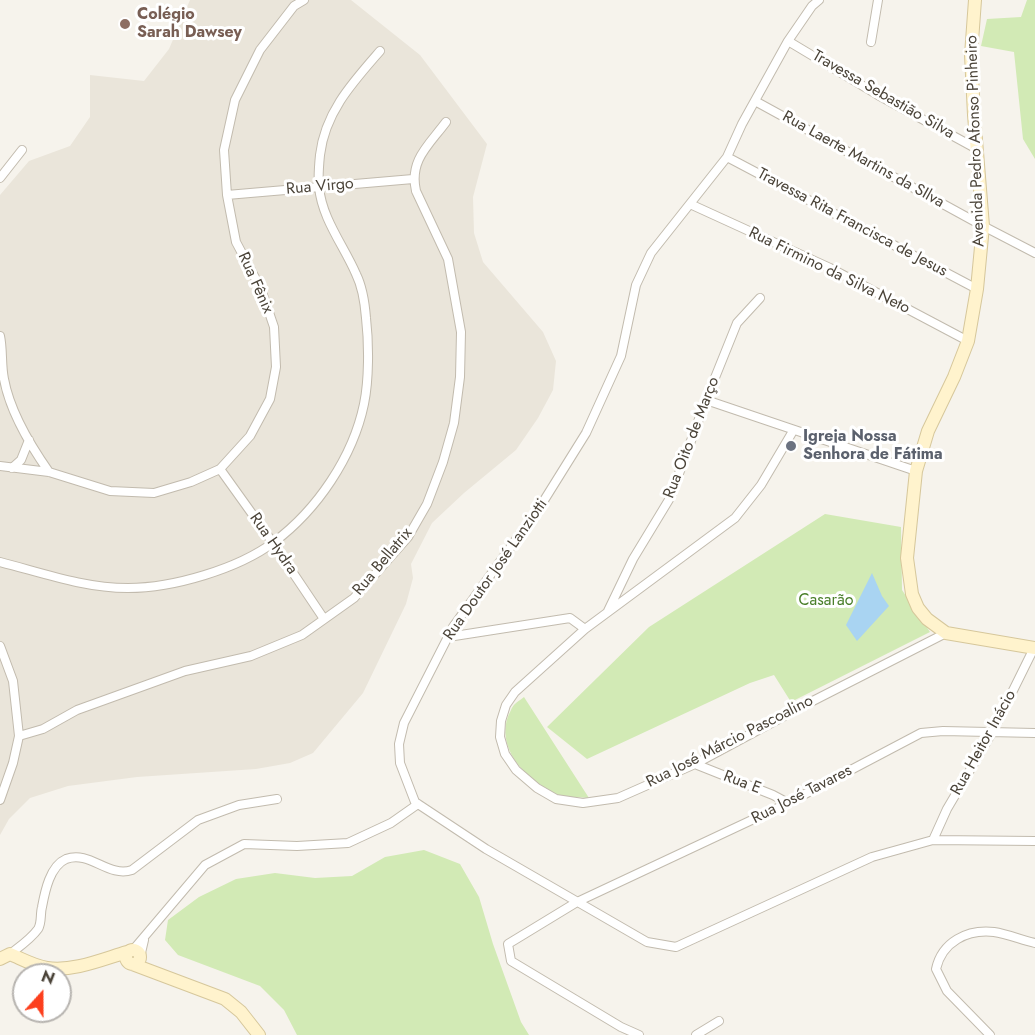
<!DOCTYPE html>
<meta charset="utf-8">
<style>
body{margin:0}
#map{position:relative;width:1035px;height:1035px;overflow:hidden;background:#f6f3ec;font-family:Jost,sans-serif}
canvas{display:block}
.north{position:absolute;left:12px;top:963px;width:60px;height:60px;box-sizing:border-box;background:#fff;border:2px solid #b7b4b0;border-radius:50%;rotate:21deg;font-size:16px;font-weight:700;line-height:24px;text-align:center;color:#4b4439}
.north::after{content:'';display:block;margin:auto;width:21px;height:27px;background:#fc3f1d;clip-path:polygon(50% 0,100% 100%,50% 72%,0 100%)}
</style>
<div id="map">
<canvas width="1035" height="1035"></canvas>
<div class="north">N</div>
</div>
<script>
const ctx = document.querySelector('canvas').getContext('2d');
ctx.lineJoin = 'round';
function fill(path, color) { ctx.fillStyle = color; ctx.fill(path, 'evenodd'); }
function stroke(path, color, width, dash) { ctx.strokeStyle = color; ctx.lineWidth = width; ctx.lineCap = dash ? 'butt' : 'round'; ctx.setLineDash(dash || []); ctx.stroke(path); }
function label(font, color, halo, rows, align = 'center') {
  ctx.font = font + ' Jost,sans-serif'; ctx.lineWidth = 6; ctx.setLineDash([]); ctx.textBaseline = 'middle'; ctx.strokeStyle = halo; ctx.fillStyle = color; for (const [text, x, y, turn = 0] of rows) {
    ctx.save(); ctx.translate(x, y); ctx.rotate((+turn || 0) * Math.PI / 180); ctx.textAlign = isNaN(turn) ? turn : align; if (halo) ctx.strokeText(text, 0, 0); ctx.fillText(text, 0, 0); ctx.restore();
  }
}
const residential = new Path2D(`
 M190,0H351L420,55L487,144L473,197L474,233L483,262L543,332L556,361L553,390L538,418L516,450L464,493L432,523L411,564L413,578L406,604L363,693L313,753L290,763L256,769L137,777L68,786L30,798L9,819L0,835V195L29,161L70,146L90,117V75L144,81L169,49Z`);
const green = new Path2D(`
 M1027,0H1035V159L1023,139L1014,52L981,46L987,19L1021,17Z
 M825,514L901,527L902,590L930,632L791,702L774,675L750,683L587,759L547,727L649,627Z
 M524,697L589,798C580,797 570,798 561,796C555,795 550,790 544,787C518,772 494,740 511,710C513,704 519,701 524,697Z
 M424,850L460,864L479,897L493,944L521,1022L529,1035H297L284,1010L260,986L178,955L165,940L168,920L199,897L236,879L275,873L315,878L352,876L385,857Z`);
const water = new Path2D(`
 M872,573L882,596L889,606L857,641L846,625Z`);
const street = new Path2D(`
 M819,0L812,6L788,41L742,124L727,157L651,253L636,285L621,356L586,433L543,502L453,627L404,723L399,744L400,763L415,802L486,849L647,942L676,947L872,857L933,840L1035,841
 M788,41L878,95L977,149
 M871,42L878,0
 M755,101L983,226L1035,253
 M727,157L977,289
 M0,178L22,150
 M227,195L413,179
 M690,204L830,268L968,341
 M0,336C3,350 1,365 4,379C10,412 30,445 49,472
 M706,400L916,471
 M793,431L761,485L735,518L585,629L515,692L506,705L501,721L500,737L505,754L516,770L537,788L556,799L583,803L618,798L695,764L801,707L946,633
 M0,466L49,472L110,491L154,493L191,482L220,469L250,436L270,399L276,367L274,327L261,289L236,242L227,195L224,150L235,100L260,50L294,6L304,0
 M12,468L21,460L29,440
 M220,469L273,543L324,619
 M0,562C43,573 84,588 128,588C173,588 238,569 274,542C317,510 353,457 364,404C369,380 369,344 366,318C365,305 362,286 356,274C344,246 322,219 319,187C318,177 319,165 320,155C325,112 353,82 380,51
 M608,611L633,559L670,498L706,400L737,323L760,298
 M448,637L570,618L585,629
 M0,646L13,681L19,736L13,763L0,800
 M19,736L43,729L77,710L185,671L251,656L302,635L354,598L408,537L427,504L443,462L454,423L460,377L461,332L448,259L416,191C409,160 429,145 446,122
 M695,764L773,795L788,803
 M933,840L947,809L993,731L1034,648
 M133,950L205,865L244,844L297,846L348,843L391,823L418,804
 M10,954C19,947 31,939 38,929C42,923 40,914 42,907C45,891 50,866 66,859C90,850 108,878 132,870L198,820L239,805L277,799
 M140,957L144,940
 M639,1035L621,1027L511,961L508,944L577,902L788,803L921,733L943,731L1035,733
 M696,1035L719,1021
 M990,1035L947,991L936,969C942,942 967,929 994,932C1007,934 1022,940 1035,943`);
const secondary = new Path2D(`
 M975,0L971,55L974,115L983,226L977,289L968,341L954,377L928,431L916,471L907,558L912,594L918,608L927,619L946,633L1035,648
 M126 957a7 7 0 1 1 14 0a7 7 0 1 1-14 0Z
 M0,959L10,954C22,959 34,966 47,968C73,972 103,959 127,952
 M132,964L225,999L241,1012L259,1035`);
const markers = [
 [125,24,6,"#8d6e63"],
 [791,446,6,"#6b7280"]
];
const educationNames = [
 ["Colégio",137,15],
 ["Sarah Dawsey",137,33]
];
const streetNames = [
 ["Travessa Sebastião Silva",883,95,30],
 ["Avenida Pedro Afonso Pinheiro",976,141,-92],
 ["Rua Laerte Martins da SIlva",863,160,29],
 ["Rua Virgo",320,187,-5],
 ["Travessa Rita Francisca de Jesus",852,223,28],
 ["Rua Firmino da Silva Neto",829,271,26],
 ["Rua Fênix",255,283,66],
 ["Rua Oito de Março",692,438,-69],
 ["Rua Hydra",273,544,55],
 ["Rua Bellatrix",383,562,-50],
 ["Rua Doutor José Lanziotti",496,570,-55],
 ["Rua José Márcio Pascoalino",730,742,-27],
 ["Rua Heitor Inácio",984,743,-61],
 ["Rua E",742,783,21],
 ["Rua José Tavares",802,795,-27]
];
const worshipNames = [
 ["Igreja Nossa",803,437],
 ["Senhora de Fátima",803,455]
];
const parkNames = [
 ["Casarão",826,601]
];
fill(residential, '#eae5da');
fill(green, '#d2eab5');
fill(water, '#a9d4f2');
stroke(street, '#c2bbae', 10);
stroke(secondary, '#d6c79b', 14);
stroke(street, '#fff', 8);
stroke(secondary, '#fff3cd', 12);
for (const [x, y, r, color] of markers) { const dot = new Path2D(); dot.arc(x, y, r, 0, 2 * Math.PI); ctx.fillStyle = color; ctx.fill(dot); stroke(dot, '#fff', 2); }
label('bold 16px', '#785e54', '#fff', educationNames, 'left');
label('16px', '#4b4439', '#fff', streetNames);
label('bold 16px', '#5b616d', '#fff', worshipNames, 'left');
label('16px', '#4a7f2a', '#fff', parkNames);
</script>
